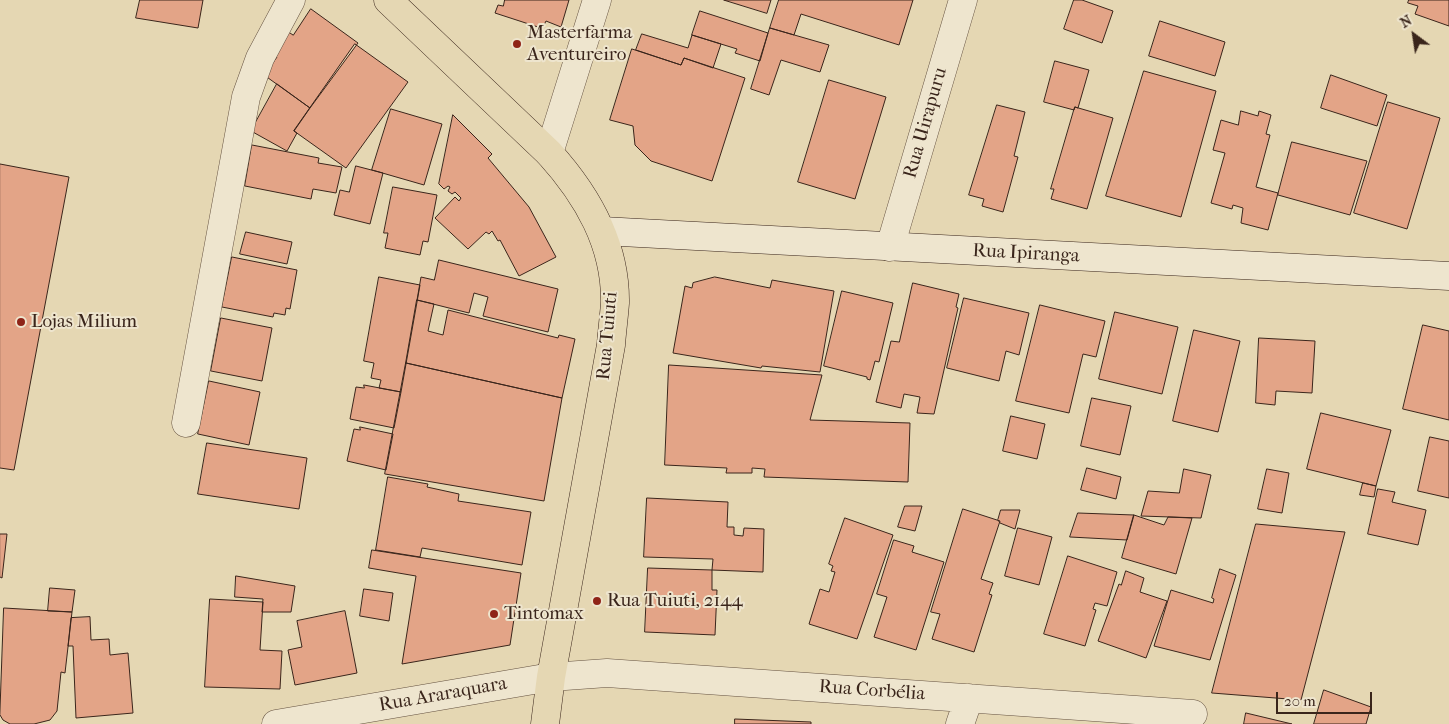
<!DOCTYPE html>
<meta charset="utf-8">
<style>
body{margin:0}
#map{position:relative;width:1449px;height:724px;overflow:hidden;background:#e5d7b3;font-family:"IM FELL French Canon",serif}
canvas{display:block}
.north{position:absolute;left:1389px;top:10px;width:50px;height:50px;-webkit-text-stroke:4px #eee5ce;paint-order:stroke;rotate:329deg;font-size:14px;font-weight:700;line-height:20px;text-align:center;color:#3a251b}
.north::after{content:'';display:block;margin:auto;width:18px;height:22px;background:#3a251b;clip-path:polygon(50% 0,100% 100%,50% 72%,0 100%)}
.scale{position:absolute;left:1276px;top:692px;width:96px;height:22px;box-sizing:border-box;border:2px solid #3a251b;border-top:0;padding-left:6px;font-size:15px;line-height:18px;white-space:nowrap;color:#3a251b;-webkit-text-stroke:4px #eee5ce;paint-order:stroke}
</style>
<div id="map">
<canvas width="1449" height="724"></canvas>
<div class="north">N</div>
<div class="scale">20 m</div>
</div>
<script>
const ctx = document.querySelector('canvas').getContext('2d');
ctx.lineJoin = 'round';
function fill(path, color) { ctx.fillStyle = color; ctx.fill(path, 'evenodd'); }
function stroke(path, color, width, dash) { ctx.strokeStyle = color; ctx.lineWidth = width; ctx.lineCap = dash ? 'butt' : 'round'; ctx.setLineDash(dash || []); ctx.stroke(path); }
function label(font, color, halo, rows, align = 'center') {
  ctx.font = font + ' "IM FELL French Canon",serif'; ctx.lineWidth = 4; ctx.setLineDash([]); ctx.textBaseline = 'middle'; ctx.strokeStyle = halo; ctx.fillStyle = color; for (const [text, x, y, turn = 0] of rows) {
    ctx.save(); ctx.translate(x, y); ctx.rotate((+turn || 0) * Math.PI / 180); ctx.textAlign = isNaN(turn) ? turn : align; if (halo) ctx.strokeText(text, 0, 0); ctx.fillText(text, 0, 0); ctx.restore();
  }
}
const building = new Path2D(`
 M140,0H203L198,28L136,18Z
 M505,0H569L561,27L546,21L544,25L540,24L538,27L495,13L498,5L503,6Z
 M724,0H771L767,13Z
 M779,0H913L899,45L801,14L794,35L770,28Z
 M1074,0H1082L1113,11L1102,43L1064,29Z
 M1409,0H1449V26L1415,14L1418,6L1408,3Z
 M311,9L358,43L310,108L264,75L277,57L271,52L287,31L293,35Z
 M700,11L768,33L760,61L735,53L737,49L692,35Z
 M1160,21L1225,42L1215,76L1149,56Z
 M770,28L829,45L820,72L781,60L769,95L751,89Z
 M642,34L688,48L692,35L721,44L713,68L684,58L681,65L636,50Z
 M355,44L408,82L346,168L294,131Z
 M632,49L681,65L684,58L745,78L712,181L651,161L635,145L633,126L610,120Z
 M1055,61L1089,70L1078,108L1075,107L1074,110L1044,102Z
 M1144,71L1216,91L1181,217L1106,196Z
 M1331,75L1387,95L1377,126L1321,108Z
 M829,80L886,97L855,199L798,182Z
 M277,84L310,108L294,131L297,133L287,151L251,131Z
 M1388,102L1440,118L1407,229L1354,213Z
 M997,105L1025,112L1014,156L1018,157L1003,212L982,206L984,199L969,195Z
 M1075,107L1113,118L1087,209L1051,199L1054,189H1051Z
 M391,109L442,124L424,185L372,170Z
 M1241,111L1258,116L1259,111L1271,115L1266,134L1270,135L1256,187L1278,193L1268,230L1241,223L1243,208L1233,205L1232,209L1211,203L1225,153L1213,150L1221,120L1238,125Z
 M453,115L492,154L488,158L529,207L556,257L519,276L500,240L498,241L492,231L489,234L486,232L468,249L435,218L455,197L459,201L461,198L455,192L452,194L448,191L450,187L448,186L444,189L439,184Z
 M1292,142L1367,161L1350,215L1278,195Z
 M252,145L319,158L318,163L342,167L336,193L313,189L311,199L245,186Z
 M0,164L69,177L14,470L0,468Z
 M356,166L383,173L370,224L334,215L340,190L349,192Z
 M393,187L437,195L428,242L423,241L420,255L385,248L388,233H384Z
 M246,232L292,242L287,264L240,254Z
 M232,257L297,270L290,309L286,308L285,315L274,313L273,317L222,307Z
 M439,260L558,289L548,332L483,316L488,297L474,293L469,313L417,300L421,277L434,280Z
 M379,277L420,285L401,392L379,388L381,380L371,378L374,363L364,361Z
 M715,277L770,288L772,280L834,291L820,372L762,366L761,368L673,353L685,286L692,288L693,283Z
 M913,283L959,294L956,307L958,308L934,414L917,413L920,397L904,394L901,408L876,402L891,341L899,342Z
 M842,291L893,303L879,362L875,361L870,380L867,379V377L824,366Z
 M964,298L1029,313L1019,355L1006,351L999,381L947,368Z
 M417,300L434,304L428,331L443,335L448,310L558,338L559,335L575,339L562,398L406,363Z
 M1040,305L1105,321L1096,357L1083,354L1069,413L1016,401Z
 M1115,312L1178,327L1162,394L1099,379Z
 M221,318L272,328L262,381L211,371Z
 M1423,325L1449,331V420L1403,409Z
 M1194,330L1240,341L1218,432L1173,421Z
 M1259,338L1315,341L1312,393L1276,391L1275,405L1256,403Z
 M406,363L562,398L544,501L385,474Z
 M669,365L822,375L810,420L910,423L908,482L764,477L765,469L752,468V473H726L727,468L665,465Z
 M209,381L260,392L249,445L198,434Z
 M364,385L401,392L394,428L350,419L356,387L364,388Z
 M1092,398L1131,406L1120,455L1081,446Z
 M1321,413L1391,430L1376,486L1307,469Z
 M1011,416L1045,424L1037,459L1003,451Z
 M360,427L393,434L386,470L347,461L354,429L360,430Z
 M1430,437L1449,441V498L1418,491Z
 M207,443L307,458L299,509L198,494Z
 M1087,468L1121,477L1116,499L1081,490Z
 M1184,469L1211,475L1201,518L1141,516L1148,491L1179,493Z
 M1267,469L1289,473L1282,513L1258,509Z
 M388,477L428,484L427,487L459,494L458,501L531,512L522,565L422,548L420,557L376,550Z
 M1363,483L1376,486L1374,497L1360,495Z
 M1378,489L1395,492L1392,502L1426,510L1418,545L1368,534Z
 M647,498L728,502L727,527H734V535L743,536L744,528L764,529L763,572L712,570L713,559L644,557Z
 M905,506H922L915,531L898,527Z
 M963,509L1000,521L981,579L993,583L989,594L992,595L974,652L932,639L940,614L931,612Z
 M1001,510H1020L1015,529L1000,523L998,520Z
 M1078,513L1134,515L1127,540L1070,537Z
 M1134,515L1164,525L1168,517L1192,518L1176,574L1122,558Z
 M845,518L893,535L857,639L809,624L820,589L829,592L835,572L831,571L833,566L829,564Z
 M1256,524L1345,532L1301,700L1212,693Z
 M1018,528L1052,537L1039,585L1005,576Z
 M0,534H7L2,578L0,577Z
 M894,540L914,546L912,552L944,562L916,650L874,637L887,597L877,594Z
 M372,550L521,573L510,645L402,664L416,576L369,568Z
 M1068,556L1117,572L1107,606L1095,603L1093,609L1096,610L1085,646L1044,634Z
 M648,568L712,570V590H717L715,635L645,632Z
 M1220,569L1236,575L1210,660L1154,646L1171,590L1213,603L1214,599L1212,598Z
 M1126,571L1144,578L1140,592L1167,601L1146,658L1098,641L1119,584L1121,585Z
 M236,576L295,586L291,612H262L263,599L235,597Z
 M50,588L75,590L72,612L48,611Z
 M364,589L393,593L389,621L360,616Z
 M210,599L263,602L260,650L282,651L280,689L205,687Z
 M4,608L72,612L65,673L61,672L57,711L50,720L34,724H10L3,720L0,715Z
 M345,611L357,673L295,685L288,650L302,647L297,621Z
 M90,617L91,640L109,639L110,655L128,653L133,713L76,718L73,646H68L71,618Z
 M1324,690L1371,707L1366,724H1314Z
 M1246,713L1292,724H1244Z
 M735,719L811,722V724H735Z`);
const street = new Path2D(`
 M549,153L597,0
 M890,247L963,0
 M186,423L246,97L260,58L291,0
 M276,724L551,677L607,673L1193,714
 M960,724L969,698`);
const secondary = new Path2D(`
 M602,231L1449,276`);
const primary = new Path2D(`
 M388,0L549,153C587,195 616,244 615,303C614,317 612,331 611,345L551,677L545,724`);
const markers = [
 [517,44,5,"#8f2418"],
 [21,322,5,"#8f2418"],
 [597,601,5,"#8f2418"],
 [494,614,5,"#8f2418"]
];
const poiNames = [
 ["Masterfarma",527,33],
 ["Aventureiro",527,55],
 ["Lojas Milium",31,322],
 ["Rua Tuiuti, 2144",607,601],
 ["Tintomax",504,614]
];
const streetNames = [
 ["Rua Uirapuru",926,123,-74],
 ["Rua Ipiranga",1026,254,3],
 ["Rua Tuiuti",608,336,-85],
 ["Rua Corbélia",872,691,4],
 ["Rua Araraquara",443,695,-10]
];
fill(building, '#e3a487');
stroke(building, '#3a251b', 1);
stroke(street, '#655241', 29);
stroke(secondary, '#3a251b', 29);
stroke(primary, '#3a251b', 29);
stroke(street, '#eee5ce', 28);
stroke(secondary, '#eee5ce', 28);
stroke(primary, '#e5d7b3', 28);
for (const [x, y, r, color] of markers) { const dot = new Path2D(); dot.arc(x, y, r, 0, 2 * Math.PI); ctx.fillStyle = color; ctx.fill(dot); stroke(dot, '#eee5ce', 2); }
label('19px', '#3a251b', '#eee5ce', poiNames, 'left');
label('19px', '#3a251b', '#eee5ce', streetNames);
</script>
